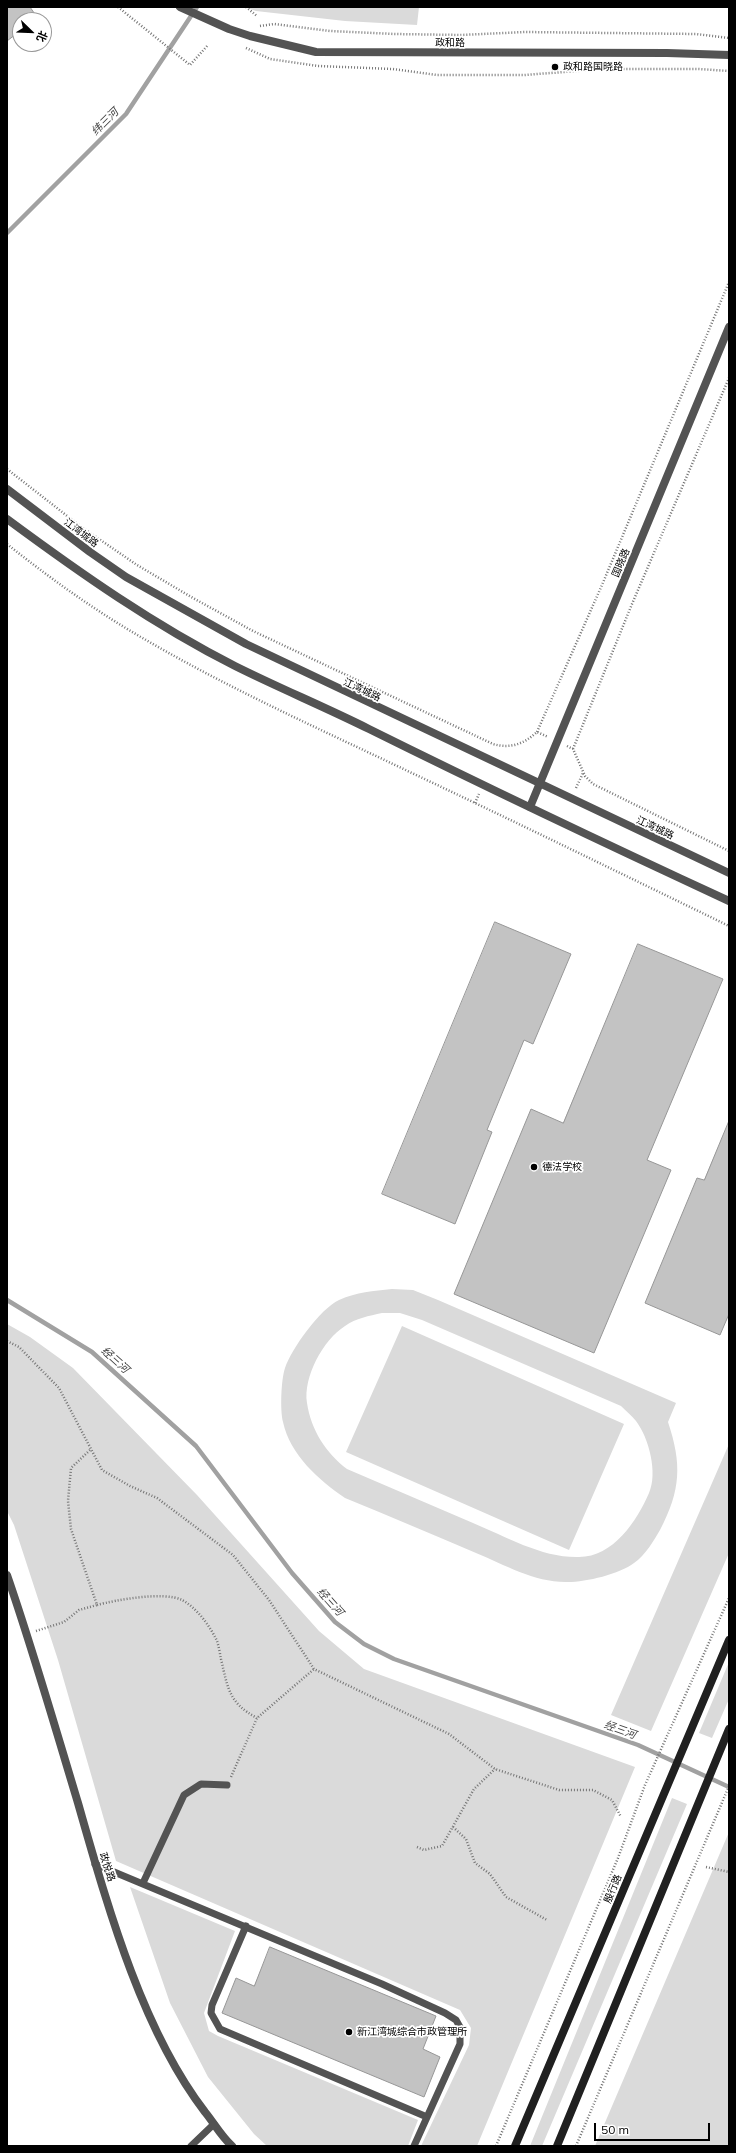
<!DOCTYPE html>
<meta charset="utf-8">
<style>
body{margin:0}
#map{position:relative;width:736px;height:2153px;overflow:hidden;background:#fff;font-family:Mulish,"Noto Sans SC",sans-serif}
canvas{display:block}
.frame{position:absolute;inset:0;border:8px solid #000;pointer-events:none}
.north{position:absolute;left:12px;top:12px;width:40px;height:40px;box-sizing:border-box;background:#fff;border:1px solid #999;border-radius:50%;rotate:113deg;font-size:11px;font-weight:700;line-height:16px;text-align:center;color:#000}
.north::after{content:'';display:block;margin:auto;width:14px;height:18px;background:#000;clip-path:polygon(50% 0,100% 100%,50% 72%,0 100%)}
.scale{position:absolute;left:594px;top:2123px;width:116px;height:18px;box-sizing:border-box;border:2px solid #000;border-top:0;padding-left:5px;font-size:12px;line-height:14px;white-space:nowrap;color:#000;-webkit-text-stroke:3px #fff;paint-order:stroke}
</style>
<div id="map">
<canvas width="736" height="2153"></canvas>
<div class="frame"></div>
<div class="north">北</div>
<div class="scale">50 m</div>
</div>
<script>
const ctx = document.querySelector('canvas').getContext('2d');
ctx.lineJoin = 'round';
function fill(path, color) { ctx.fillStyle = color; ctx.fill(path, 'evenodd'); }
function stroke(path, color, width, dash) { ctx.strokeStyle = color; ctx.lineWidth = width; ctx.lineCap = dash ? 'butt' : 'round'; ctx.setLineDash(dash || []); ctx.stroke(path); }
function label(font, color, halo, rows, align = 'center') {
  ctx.font = font + ' Mulish,"Noto Sans SC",sans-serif'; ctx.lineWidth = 3.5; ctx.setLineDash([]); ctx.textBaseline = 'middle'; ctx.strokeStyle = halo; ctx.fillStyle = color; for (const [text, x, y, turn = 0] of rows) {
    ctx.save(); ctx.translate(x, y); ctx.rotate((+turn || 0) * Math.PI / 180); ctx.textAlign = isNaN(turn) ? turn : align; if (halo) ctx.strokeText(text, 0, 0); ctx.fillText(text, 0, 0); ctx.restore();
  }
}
const green = new Path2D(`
 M244,7H419L417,25L345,21L256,11Z
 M392,1289L413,1290L438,1300L676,1403L668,1422C682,1464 681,1490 660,1530C654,1540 645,1556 634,1563C620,1574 586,1582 568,1582C536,1583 505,1565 476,1553C432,1534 389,1516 345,1498C319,1480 290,1455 283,1422C280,1410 281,1380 285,1368C292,1348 320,1309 339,1300C357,1292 373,1291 392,1289ZM382,1313H400L422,1320L621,1406C626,1411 632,1416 636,1421C649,1438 658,1473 649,1493C637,1521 613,1557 579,1557C542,1558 507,1537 473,1523C431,1505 389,1487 347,1469C326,1453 311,1430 307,1403C303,1377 323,1340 345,1326C356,1318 369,1316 382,1313Z
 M7,1324L30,1337L73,1368L197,1495L319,1631L364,1669L635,1767L477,2146H421L469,2045L471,2028L460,2010L116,1861L58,1660L14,1525L7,1511Z
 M402,1326L624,1424L569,1550L346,1452Z
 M729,1444V1553L651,1731L611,1715Z
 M729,1662V1699L712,1738L699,1733Z
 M672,1798L687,1804L542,2146H530Z
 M729,1832V2146H595Z
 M130,1887L235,1931L204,2013L209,2031L218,2036L418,2120L408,2146H267L254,2134L208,2077L170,2003Z`);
const stream = new Path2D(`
 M7,233L126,114L197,7
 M7,1300L92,1352L196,1446L292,1573L335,1622L364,1644L394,1659L638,1745L729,1787`);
const building = new Path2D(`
 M7,7H30L39,20H20V31L7,41Z
 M495,922L571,954L533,1044L524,1040L487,1130L492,1132L455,1224L382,1194Z
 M638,944L723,979L647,1160L671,1170L594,1353L454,1294L531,1109L563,1123Z
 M729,1121V1314L720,1335L645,1303L697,1178L704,1180Z
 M270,1947L436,2016L423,2049L440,2057L424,2097L222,2013L236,1978L254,1986Z`);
const path = new Path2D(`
 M118,7L190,65L208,45
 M246,7L257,16
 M260,26L274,24L330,31L395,34L461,35L525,32L696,34L729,38
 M246,48L270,59L318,66L393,69L437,75H524L604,69H699L729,71
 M7,469L80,526L137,565L193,598L253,631L493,744C510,749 524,744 537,732L548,737
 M7,544C51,579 97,612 146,640C232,690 324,731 414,774C520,824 624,875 729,926
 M537,732L602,585L729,282
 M567,746L573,749L585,776L593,784L729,851
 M573,749L632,604L729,378
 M576,788L583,773
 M475,803L479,794
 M7,1341L19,1347L59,1388L102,1470L130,1486L157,1498L233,1555L269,1600L314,1669L449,1734L495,1769L559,1790H593L612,1800L621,1817
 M90,1450L71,1468L68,1501L71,1529L97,1605C116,1600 164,1591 182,1600C197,1608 210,1626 217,1641C219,1647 220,1654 221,1659C228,1689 229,1703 257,1718
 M36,1631L64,1622L79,1610L97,1605
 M231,1777L257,1718L314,1669
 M453,1827L466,1839L475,1863L490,1874L506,1897L547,1920
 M417,1847L424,1850L442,1846L474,1789L495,1769
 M706,1867L729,1872
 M496,2146L618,1858L645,1785L729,1598
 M576,2146L729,1786`);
const service = new Path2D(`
 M95,1864L382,1984L445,2013L456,2020L460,2027V2044L414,2146
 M143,1883L184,1795L201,1784L227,1785
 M246,1926L212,2005L211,2013L220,2029L427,2117
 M191,2146L214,2124`);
const minor = new Path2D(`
 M180,7L229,29L250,36L316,52L667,53L729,55
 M530,807L729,327
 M7,1575C33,1650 55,1727 78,1803C107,1904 141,2029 205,2112C214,2123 221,2136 232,2146`);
const tertiary = new Path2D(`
 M7,489L90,552L126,577L246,644L729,873
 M7,519C80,573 154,625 235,666C279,688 325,707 369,729C488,788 608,845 729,901`);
const secondary = new Path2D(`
 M515,2146L729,1640
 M557,2146L729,1729`);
const markers = [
 [555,67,4,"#000"],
 [534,1167,4,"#000"],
 [349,2032,4,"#000"]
];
const streetNames = [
 ["政和路",450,43],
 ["江湾城路",81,533,37],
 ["国晓路",621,563,-67],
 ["江湾城路",362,690,25],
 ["江湾城路",655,828,25],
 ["政悦路",107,1867,72],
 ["殷行路",613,1889,-67]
];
const poiNames = [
 ["政和路国晓路",563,67],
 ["德法学校",542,1167],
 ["新江湾城综合市政管理所",357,2032]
];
const waterNames = [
 ["纬三河",105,122,-45],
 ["经三河",115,1360,42],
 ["经三河",330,1602,48],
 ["经三河",620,1730,20]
];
fill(green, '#dadada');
stroke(stream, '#a1a1a1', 4.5);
fill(building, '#c3c3c3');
stroke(building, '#979797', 1);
stroke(path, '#757575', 2.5, [1, 2]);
stroke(service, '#535353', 7);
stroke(minor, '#535353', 8);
stroke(tertiary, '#535353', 8);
stroke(secondary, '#202020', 8);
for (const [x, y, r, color] of markers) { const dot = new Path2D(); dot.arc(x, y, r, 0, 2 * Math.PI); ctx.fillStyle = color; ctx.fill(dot); stroke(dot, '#fff', 1.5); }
label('10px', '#000', '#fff', streetNames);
label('10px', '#000', '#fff', poiNames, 'left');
label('italic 11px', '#424242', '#fff', waterNames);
</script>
